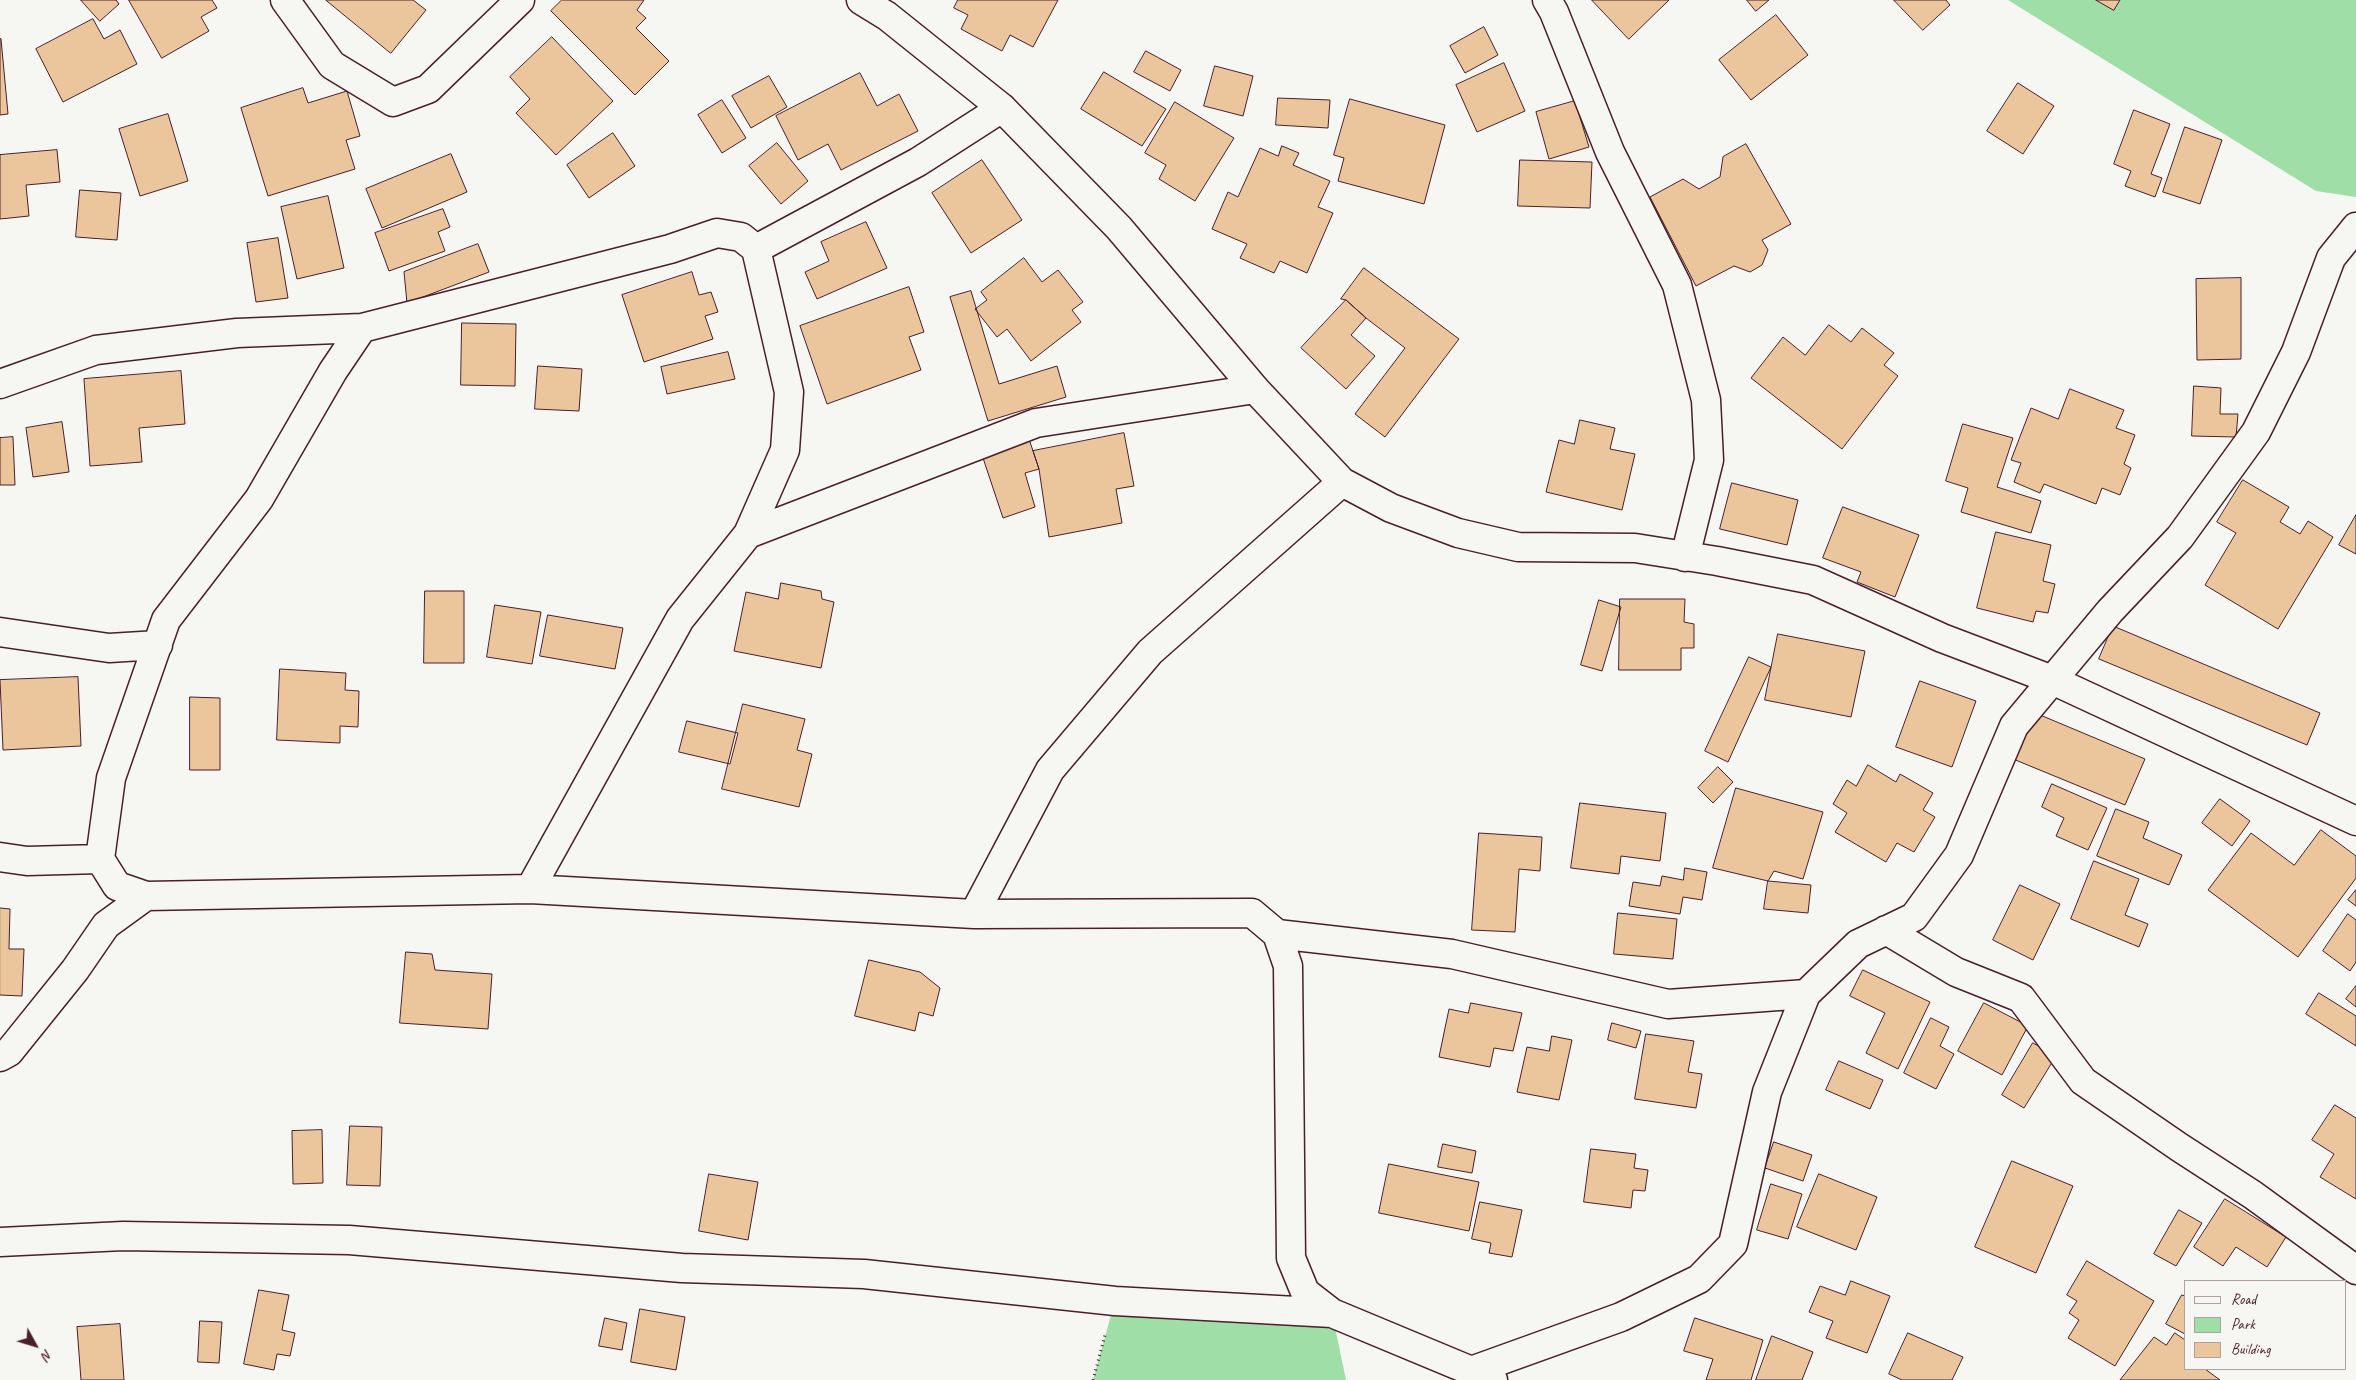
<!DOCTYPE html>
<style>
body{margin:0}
#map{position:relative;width:2356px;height:1380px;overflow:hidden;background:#f6f6f2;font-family:Caveat,sans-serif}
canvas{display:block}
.legend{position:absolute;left:2184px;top:1280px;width:162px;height:90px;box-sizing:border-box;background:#f6f6f2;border:1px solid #b1a0a2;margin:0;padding:6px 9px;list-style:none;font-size:15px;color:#4a1f2b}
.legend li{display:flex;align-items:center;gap:10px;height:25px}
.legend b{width:25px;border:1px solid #b1a0a2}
.north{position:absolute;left:10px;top:1320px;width:50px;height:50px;-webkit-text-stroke:4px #f6f6f2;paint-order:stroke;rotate:129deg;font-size:14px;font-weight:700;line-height:20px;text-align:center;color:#4a1f2b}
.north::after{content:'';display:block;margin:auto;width:18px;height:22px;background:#4a1f2b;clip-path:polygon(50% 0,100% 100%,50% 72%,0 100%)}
</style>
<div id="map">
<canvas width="2356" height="1380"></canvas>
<ul class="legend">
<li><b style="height:6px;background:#f6f6f2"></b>Road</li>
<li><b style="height:14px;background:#9fdea7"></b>Park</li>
<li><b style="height:14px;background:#ebc69c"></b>Building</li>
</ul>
<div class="north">N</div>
</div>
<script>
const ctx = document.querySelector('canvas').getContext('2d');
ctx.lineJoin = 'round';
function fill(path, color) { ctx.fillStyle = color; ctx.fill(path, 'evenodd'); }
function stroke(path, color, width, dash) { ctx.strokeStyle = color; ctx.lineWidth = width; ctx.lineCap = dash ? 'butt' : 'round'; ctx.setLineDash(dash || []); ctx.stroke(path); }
const green = new Path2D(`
 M2008,0H2356V197L2316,191Z
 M1115,1301L1332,1313L1346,1380H1093Z`);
const building = new Path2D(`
 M81,0H116L119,4L100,21Z
 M129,0H212L217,8L201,17L209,31L162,58Z
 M326,0H413L426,10L391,53Z
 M562,0H644L637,10L646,18L636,28L669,61L635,95L551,11Z
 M958,0H1058L1033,47L1010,35L1002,51L961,29L968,15L954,8Z
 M1592,0H1669L1629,39Z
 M1747,0H1769L1756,11Z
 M1894,0H1946L1950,5L1923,30Z
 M2096,0H2120L2114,10Z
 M1776,15L1808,55L1751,100L1719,60Z
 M93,19L104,39L120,30L137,64L63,102L36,49Z
 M1484,27L1498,55L1465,73L1450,46Z
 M552,37L613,101L556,155L516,113L530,99L510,77Z
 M1,39L8,114L0,115V39Z
 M1146,51L1181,70L1170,91L1134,72Z
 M1504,63L1525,111L1477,132L1456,85Z
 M1215,66L1253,76L1243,116L1204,106Z
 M1104,72L1166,109L1142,146L1081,109Z
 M860,73L877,106L899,94L918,131L841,170L828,144L798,160L776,116Z
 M769,76L787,107L751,128L732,96Z
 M2018,83L2054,106L2023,154L1987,131Z
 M303,88L308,103L347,91L360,136L346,140L355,169L268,196L241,108Z
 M1278,98L1330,100L1328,128L1276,125Z
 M1350,99L1445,125L1424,204L1338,181L1344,158L1334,155Z
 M722,100L746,138L722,153L698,115Z
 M1575,101L1589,147L1549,159L1536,112Z
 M1175,102L1234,138L1195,201L1159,179L1166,165L1145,153Z
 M2134,110L2170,124L2151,174L2162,178L2155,197L2125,186L2131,171L2114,164Z
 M168,114L188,181L140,196L119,129Z
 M2185,127L2222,140L2200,204L2163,192Z
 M613,133L635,166L589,198L567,165Z
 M777,143L808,181L781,204L749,166Z
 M1746,144L1791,224L1762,240L1768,250L1762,265L1750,272L1734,266L1696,286L1650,197L1683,179L1699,189L1720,177L1723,157Z
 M1282,146L1299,153L1293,165L1330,181L1318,207L1333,213L1307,273L1280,261L1274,273L1240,258L1247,244L1212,229L1228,192L1238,197L1260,148L1278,156Z
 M57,150L60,182L26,185L29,216L0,219V155Z
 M451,154L467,192L382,228L366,189Z
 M982,160L1022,220L971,253L932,193Z
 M1520,160L1592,162L1590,208L1518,206Z
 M80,190L121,193L117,240L76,237Z
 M328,196L344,268L297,279L281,207Z
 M443,209L450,227L438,232L445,251L389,271L375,233Z
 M866,222L887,268L817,299L805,272L829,261L821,242Z
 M278,238L288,298L256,302L247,243Z
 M478,244L489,272L407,303L404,272Z
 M1024,258L1042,282L1058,270L1083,302L1072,310L1081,322L1031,361L1007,329L997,337L975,309L987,300L981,292Z
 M1364,268L1459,339L1385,437L1355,414L1405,348L1366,318L1346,300L1341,299Z
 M692,272L699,295L711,292L718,312L705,316L713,339L644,362L622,295Z
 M2241,278V359L2197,360L2196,279Z
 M909,287L924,332L909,337L921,370L827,404L800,326Z
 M971,291L999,384L1057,366L1066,397L988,421L950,297Z
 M1346,300L1366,318L1351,335L1375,356L1346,389L1301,348Z
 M462,323L516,324L515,386L461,385Z
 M1829,325L1851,342L1862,328L1894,353L1884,365L1898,376L1842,449L1751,378L1783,337L1805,355Z
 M728,352L735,379L667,394L661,367Z
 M538,366L582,369L579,411L535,409Z
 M181,371L185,424L139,428L142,462L90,466L84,379Z
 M2194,386L2221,388L2220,414H2238L2236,437L2192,436Z
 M2070,389L2124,410L2116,428L2135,435L2124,464L2131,468L2120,495L2102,488L2096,504L2044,484L2040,493L2014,482L2021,463L2011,460L2031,408L2058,419Z
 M1580,420L1615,428L1610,449L1635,454L1622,510L1546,492L1559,440L1574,444Z
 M62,422L69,472L33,477L26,428Z
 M1963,424L2013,438L1997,487L2041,501L2031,533L1961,512L1968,488L1946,481Z
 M1124,433L1134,486L1116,489L1122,523L1049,537L1039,469L1033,451Z
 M13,437L15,485H0V438Z
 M1029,439L1039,469L1025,473L1035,507L1003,518L982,455Z
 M2243,480L2289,507L2280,522L2300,534L2308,521L2333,537L2278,629L2205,585L2236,533L2217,522Z
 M1732,483L1798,500L1787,545L1720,529Z
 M1843,507L1919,535L1895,597L1857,582L1861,572L1823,558Z
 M2356,515V554L2339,545Z
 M1996,532L2051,545L2043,581L2055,584L2048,613L2036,611L2033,622L1977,608Z
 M781,583L821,591L822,599L834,602L821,668L734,651L746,592L778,599Z
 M425,591H464V663H424Z
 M1620,599H1685L1684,622L1694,624V648H1681V670H1619Z
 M1599,600L1621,607L1602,671L1581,665Z
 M495,605L541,612L532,664L487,657Z
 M548,615L623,628L615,669L540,656Z
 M2113,626L2320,713L2307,745L2099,659Z
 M1778,634L1865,651L1851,717L1765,700Z
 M1749,657L1771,667L1728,762L1705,751Z
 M280,669L346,673L345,690L359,691L358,727L340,726V743L277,740Z
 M78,677L81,746L3,750L0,680Z
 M1920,681L1976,701L1952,767L1896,747Z
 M190,697L220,698V770H190Z
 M743,704L805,719L797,750L812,754L799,807L722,789Z
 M2033,712L2145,759L2125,805L2013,759Z
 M687,721L738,733L730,764L679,752Z
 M1868,765L1896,782L1900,774L1933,793L1923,810L1935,817L1914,852L1897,843L1886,862L1835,832L1847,813L1833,804L1847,780L1856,786Z
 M1718,767L1733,782L1713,803L1698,788Z
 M2052,784L2107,808L2088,850L2056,836L2064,818L2042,807Z
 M1736,788L1823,812L1803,879L1774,871L1768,881L1713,868Z
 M2220,799L2250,821L2232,846L2202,823Z
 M1580,803L1666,813L1660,861L1621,856L1619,874L1571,868Z
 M2116,809L2149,822L2143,838L2182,855L2169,885L2097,856Z
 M2321,830L2356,856V878L2298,957L2208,890L2251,833L2294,865Z
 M1479,833L1542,837L1540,871L1519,869L1515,932L1472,930Z
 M2094,861L2139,879L2125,915L2148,924L2139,947L2071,919Z
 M1685,868L1707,872L1702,900L1683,897L1680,914L1629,906L1633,882L1660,886L1662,876L1683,880Z
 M1768,881L1811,885L1808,913L1764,909Z
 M2020,885L2060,904L2033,960L1993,940Z
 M2356,890V906L2348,900Z
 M0,908L10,909L9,949H24L22,996L0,995Z
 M1618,913L1677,919L1673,959L1614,954Z
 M2348,914L2356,920V962L2350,971L2323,951Z
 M406,952L432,954L435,970L492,974L488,1029L400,1023Z
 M869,960L920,972L940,988L933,1016L919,1012L915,1031L855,1016Z
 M1863,970L1930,1002L1898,1069L1866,1053L1885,1013L1850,996Z
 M2356,986V1007L2346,999Z
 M2319,993L2356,1016V1046L2306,1014Z
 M1471,1003L1522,1013L1513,1051L1494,1048L1490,1067L1439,1057L1449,1009L1468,1013Z
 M1984,1003L2028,1026L2002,1075L1958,1051Z
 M1931,1018L1949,1027L1940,1046L1954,1054L1936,1089L1904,1073Z
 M1612,1023L1641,1031L1636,1048L1608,1040Z
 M1646,1034L1694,1041L1688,1072L1702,1074L1696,1108L1635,1099Z
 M1552,1036L1572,1040L1559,1100L1517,1092L1527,1047L1549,1051Z
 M2033,1043L2056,1056L2024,1108L2002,1095Z
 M1839,1061L1883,1080L1870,1109L1826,1090Z
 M2335,1105L2356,1118V1199L2320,1177L2334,1154L2312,1140Z
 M350,1126L382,1127L380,1186L347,1185Z
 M322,1130L323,1183L293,1184L292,1131Z
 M1774,1142L1812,1155L1803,1181L1765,1168Z
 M1443,1144L1476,1151L1472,1173L1438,1167Z
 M1591,1149L1636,1154L1634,1168L1648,1170L1645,1191L1633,1190L1631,1208L1584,1202Z
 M2012,1161L2073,1186L2036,1273L1975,1247Z
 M1389,1164L1479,1182L1469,1231L1379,1213Z
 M709,1174L758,1182L748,1240L699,1231Z
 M1819,1174L1877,1197L1856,1250L1797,1227Z
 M1771,1184L1802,1194L1788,1239L1757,1230Z
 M2225,1199L2286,1237L2267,1267L2236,1247L2223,1266L2194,1247Z
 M1480,1202L1522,1210L1512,1257L1489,1253L1491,1243L1472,1239Z
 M2179,1210L2202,1223L2176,1266L2154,1254Z
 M2087,1261L2154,1301L2115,1366L2068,1338L2079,1320L2069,1313L2077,1301L2067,1295Z
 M1851,1281L1890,1296L1867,1353L1826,1338L1833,1321L1809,1312L1820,1286L1845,1295Z
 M259,1290L289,1295L282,1330L295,1333L290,1356L277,1354L274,1370L244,1364Z
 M2182,1295L2185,1296V1334L2166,1324Z
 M640,1309L685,1317L676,1370L631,1362Z
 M605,1318L627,1323L622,1350L599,1346Z
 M1695,1318L1763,1340L1751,1380H1706L1713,1359L1684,1351Z
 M200,1321L222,1322L219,1363L198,1362Z
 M120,1324L124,1380H81L77,1327Z
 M1908,1333L1963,1357L1952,1380H1902L1889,1374Z
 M2175,1333L2185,1340V1369H2205L2220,1380H2120L2154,1337L2166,1345Z
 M1772,1336L1813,1352L1802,1380H1756Z`);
const path = new Path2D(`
 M1093,1380L1105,1335`);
const minor = new Path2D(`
 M285,0L332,65L393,102L428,89L520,0
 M861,0L887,16L1002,108L1119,228L1255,389L1342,482L1391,508L1458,533L1518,547L1635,548L1717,561L1813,580L1942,638L2050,679L2356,821
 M1547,0L1554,12L1610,152L1677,285L1706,400L1709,460L1685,557
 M362,328L333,371L259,499L166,620L111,778L100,859L117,886L146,896L530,889L974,914L1252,913L1277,934L1288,966L1291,1258L1305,1292L1332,1313L1493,1380
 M0,384L96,350L237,333L362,328L670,249L717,233L741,237L756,249
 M748,534L1036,423L1255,389
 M0,632L109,648L158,645
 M0,857L27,861L100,859
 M530,889L680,619L748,534L785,450L789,392L756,249L918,162L1002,108
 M974,914L1050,770L1150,652L1342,482
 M1886,930L1956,972L2021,998L2083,1081L2179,1147L2253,1195L2356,1270
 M1277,934L1452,954L1668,1004L1806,994
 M0,1057L9,1052L75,970L106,925L146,896
 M0,1242L123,1236L349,1240L682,1268L864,1274L1115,1301L1332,1313
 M1471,1371L1621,1317L1699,1279L1733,1244L1767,1092L1806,994L1858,944L1914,917L1959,855L2014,726L2110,611L2180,537L2256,432L2296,352L2331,258L2356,227`);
fill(green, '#9fdea7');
fill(building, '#ebc69c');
stroke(building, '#4a1f2b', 1);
stroke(minor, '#4a1f2b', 31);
stroke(path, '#4a1f2b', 3, [1, 4]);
stroke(minor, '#f6f6f2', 28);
</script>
